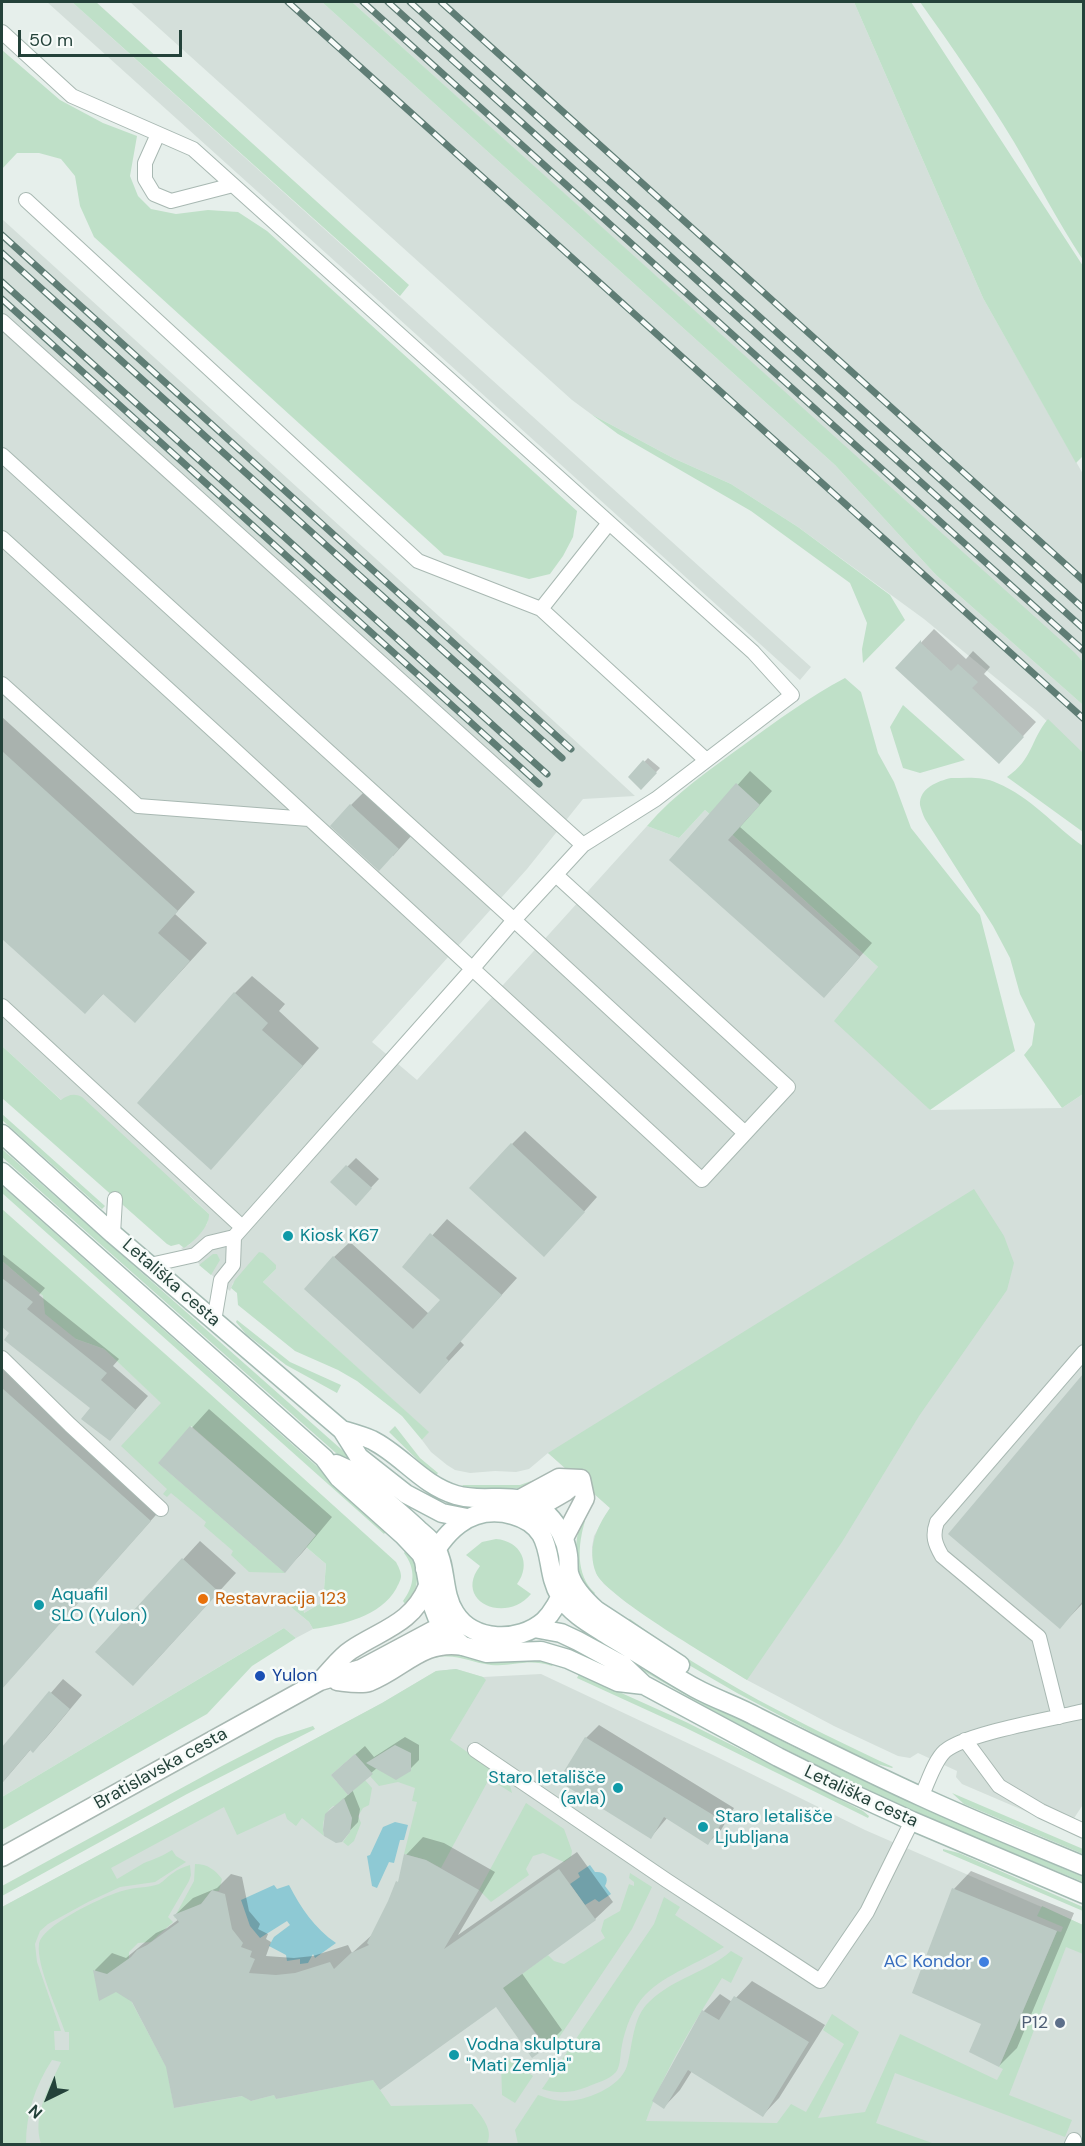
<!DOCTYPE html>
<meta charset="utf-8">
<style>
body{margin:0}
#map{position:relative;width:1085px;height:2146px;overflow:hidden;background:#e6efeb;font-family:"DM Sans",sans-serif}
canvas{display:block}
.frame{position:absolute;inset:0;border:3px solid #24423a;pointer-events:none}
.north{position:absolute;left:18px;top:2068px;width:60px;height:60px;-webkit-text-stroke:4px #f7fbf9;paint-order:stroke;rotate:223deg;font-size:16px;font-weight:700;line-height:24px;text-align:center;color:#24423a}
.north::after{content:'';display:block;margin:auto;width:21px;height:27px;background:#24423a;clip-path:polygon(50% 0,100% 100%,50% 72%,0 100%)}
.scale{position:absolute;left:18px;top:30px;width:164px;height:27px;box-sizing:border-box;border:3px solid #24423a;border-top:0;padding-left:8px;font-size:18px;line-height:21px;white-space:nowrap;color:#24423a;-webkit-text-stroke:4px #f7fbf9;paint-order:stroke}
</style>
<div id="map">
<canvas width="1085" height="2146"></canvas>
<div class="frame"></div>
<div class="north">N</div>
<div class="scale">50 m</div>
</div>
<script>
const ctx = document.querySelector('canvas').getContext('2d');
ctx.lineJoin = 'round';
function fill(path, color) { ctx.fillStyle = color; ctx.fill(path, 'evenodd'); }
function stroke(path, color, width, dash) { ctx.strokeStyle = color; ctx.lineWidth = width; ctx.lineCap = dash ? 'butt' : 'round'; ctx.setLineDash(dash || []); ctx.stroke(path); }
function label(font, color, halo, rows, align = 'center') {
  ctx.font = font + ' "DM Sans",sans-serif'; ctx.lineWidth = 5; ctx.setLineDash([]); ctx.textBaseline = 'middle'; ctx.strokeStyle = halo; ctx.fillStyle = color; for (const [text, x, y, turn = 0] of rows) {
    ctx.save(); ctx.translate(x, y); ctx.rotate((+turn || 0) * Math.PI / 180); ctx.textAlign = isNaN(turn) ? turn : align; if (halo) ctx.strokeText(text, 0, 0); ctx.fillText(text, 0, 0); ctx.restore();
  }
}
const built = new Path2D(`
 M47,2H72L811,667L800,680Z
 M130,2H322L835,465L936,575L1083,705V755L1036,711L924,619L798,527L731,484L673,458L591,414L572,400Z
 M352,2H854L983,298L1083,474V662Z
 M2,219L518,688L635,796L583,799L527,869L372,1042L417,1080L647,826L679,838L705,810L878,967L924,1103L930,1110L1062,1108L1083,1094L1084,1803L1067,1829L962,1784L956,1777L957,1771L918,1753L910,1758L898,1756L834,1726L747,1680L627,1603L604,1584L597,1575L593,1561L592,1547L594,1536L610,1508L548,1453L529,1469L516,1472L495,1471L470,1473L455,1470L447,1465L431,1452L422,1440L428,1432L263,1282L276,1269L233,1283L230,1291L181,1248L189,1245L207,1224L209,1214L190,1196L179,1207L2,1046Z
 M2,1261L43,1296L76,1339L104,1349L162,1403L316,1535L306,1547L326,1564L323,1602L304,1613L301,1591L287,1604L309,1622L313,1629L296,1638L284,1628L2,1797Z
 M456,1669L483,1677L541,1674L713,1755L865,1830L1083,1925V2144H2V1907L382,1703L436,1671Z`);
const green = new Path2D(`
 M72,2H96L409,285L400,296Z
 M322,2H352L1075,653L1083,662V705L936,575L835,465Z
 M854,2H911L1083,266L1084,455L1076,463L983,298Z
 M920,2H1083V260C1058,222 1037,181 1014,142C985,94 952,47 920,2Z
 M2,50L60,100L103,123L137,136L130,176L138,196L151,209L176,214L208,210L238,212L267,231L577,511L573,537L563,556L550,574L529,579L444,555L94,237L80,206L75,176L61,159L39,153H17L2,169Z
 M591,414L673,458L731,484L798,527L890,595L905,620L863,663L862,649L867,623L850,583L751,511L618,434Z
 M845,678L861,692L878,753L894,782L911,828L980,915L1015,1051L930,1110L834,1021L878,967L705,810L679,838L647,826C675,793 711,769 745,744C778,720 809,697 845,678Z
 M903,705L965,760L920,773L903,768L890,727Z
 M1048,719L1083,753V832L1007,777C1033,759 1030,741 1048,719Z
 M951,778C966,778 983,776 997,783C1031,797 1054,826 1083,846V1094L1062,1108L1024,1055L1032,1045L1035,1024L1020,994L1010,958L993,926L925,819C923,815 921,809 920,805C919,788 938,781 951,778Z
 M2,1046L61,1100C68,1095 74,1093 82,1097L209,1214C210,1226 194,1242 184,1248L179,1244L171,1246L167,1244L2,1098Z
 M2,1114L105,1206L102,1209L2,1120Z
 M2,1149L341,1449L410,1507L407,1511L337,1454L2,1157Z
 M2,1186L339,1486L387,1530L384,1534L2,1193Z
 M974,1189L1004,1236L1014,1263L1007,1290L919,1416L842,1542L747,1680C720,1663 606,1597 596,1573C587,1549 596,1528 610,1508L548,1453Z
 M2,1209L209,1393L396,1562C398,1566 401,1571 401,1576C401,1580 398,1585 396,1589C381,1616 342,1625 313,1629L309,1622L287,1604L302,1591L304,1613L323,1602L326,1564L306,1547L315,1535L191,1426L158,1463L285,1573L249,1572L231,1555L233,1551L204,1526L206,1522L171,1493L167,1497L163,1494L167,1489L121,1446L161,1403L104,1349L76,1339L45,1314L43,1296L2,1261Z
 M259,1252L263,1253L276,1265V1269L263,1282L429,1432L422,1440L402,1416L357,1381L338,1370L295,1351L238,1305L237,1293L231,1288L235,1280Z
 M213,1254H217L220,1260L211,1275L199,1265Z
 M237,1320L290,1362L341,1385L337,1393L286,1365L246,1334L236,1322Z
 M395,1426L420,1458L438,1473L435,1477L389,1432Z
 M537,1479L540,1481L522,1488L460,1489L463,1485H520Z
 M582,1518L585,1521C578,1544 575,1575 595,1593L593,1596C572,1576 573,1544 582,1518Z
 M496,1539C521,1541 532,1564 517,1584L531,1594C505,1625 453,1601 480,1566L466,1555L482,1542Z
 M407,1549C421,1568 420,1588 407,1607L403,1601C415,1585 416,1569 404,1553Z
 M630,1619C711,1679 801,1724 893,1767L892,1768L877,1764L853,1754L737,1693L682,1661L624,1621Z
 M284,1628L296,1638L252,1666L207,1714L2,1830V1797Z
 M597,1636C666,1677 735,1719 808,1754C898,1799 991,1838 1083,1877V1882C1011,1852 937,1822 866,1789C772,1744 682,1695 593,1641Z
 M443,1652L529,1658L554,1663L552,1666C527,1658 514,1667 491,1665C471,1663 456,1653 435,1658L433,1654Z
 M456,1669L483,1677L486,1680L450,1740L509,1781L512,1793L489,1779L441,1868L426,1860L404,1854L417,1802L412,1801L415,1788L398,1782L379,1786L370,1776L372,1774L355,1754L331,1775L348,1795L365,1780L372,1788L369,1805L363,1808L358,1816L361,1823L354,1841L348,1846L343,1842L350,1832L352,1818L341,1806H333C324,1813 321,1825 324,1836L302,1818L296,1826L287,1819L285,1813L237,1835L224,1807L111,1868L117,1879C126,1874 135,1868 144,1863C154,1859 163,1856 172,1850L176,1856L186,1862L155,1882L120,1887L88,1902L48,1924L40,1931L35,1944L37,1962L61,2031H54L55,2050H69V2032H65C58,2011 36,1965 39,1944C42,1925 104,1896 122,1891C134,1887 148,1888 159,1884C164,1881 168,1876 173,1873C178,1869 184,1867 190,1865L191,1875L189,1881L168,1917L173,1922L151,1942L138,1943L129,1952V1997L170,2074H168L174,2108L243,2096L251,2101L274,2095L276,2099L357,2083L371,2077L391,2106L472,2104C481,2116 494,2129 487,2144H41C32,2115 49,2088 61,2062L52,2060C35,2086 26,2114 26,2144H2V1907L382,1703L436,1671Z
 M579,1674L686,1722L863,1811L869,1816L868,1818L684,1727L577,1678Z
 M313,1726L315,1729L187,1794L2,1896V1886L222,1766L276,1738Z
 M952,1793L1083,1849V1854L964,1804Z
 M526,1803L564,1829L572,1851L571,1857L564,1862L543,1853L533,1856L526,1869L529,1875L491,1902L479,1890Z
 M943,1849L959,1853L1083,1907V1911L943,1851Z
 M195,1864C208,1864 215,1870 222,1879L219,1891H211L202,1903L174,1918L194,1881Z
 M630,1873L652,1887L632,1929L550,2051L502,1988L548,1955L554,1961L564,1964L605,1938L601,1931L604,1920L620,1911L629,1884L634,1886V1882L629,1878Z
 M664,1897L680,1907L675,1915L724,1947C698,1964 667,1973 645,1995C633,2007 625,2029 622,2045C620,2054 621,2065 616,2072C609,2080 596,2083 587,2087C571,2093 559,2094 542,2089L654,1924Z
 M1042,1906L1083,1925V1954L1066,1947L1009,2095L1072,2120L1065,2137L895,2073L876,2123L935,2144H518L515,2130L538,2095C547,2098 555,2101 565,2101C585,2101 620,2088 627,2066C633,2045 632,2018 649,2002C675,1977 706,1973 731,1951L743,1958L731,1983L722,1978C694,2023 664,2071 646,2121L777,2123L791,2104L806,2112L844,2044L823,2030L832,2014L859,2032L818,2118L865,2112L900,2034L997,2080L1003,2069L999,2067L1057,1931L1061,1932L1063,1927L1037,1916Z
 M507,2057L533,2076L515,2103L502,2095L501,2062Z`);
const water = new Path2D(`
 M395,1822L408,1825L404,1840H400L394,1863L389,1862L377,1888L372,1886L367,1856L370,1855L383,1827Z
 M590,1865L595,1872C604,1871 610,1877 605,1886L611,1894L599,1902L595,1899L585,1905L570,1884L580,1877L578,1873Z
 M274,1885L277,1889L289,1885C301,1908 314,1928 336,1943L315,1958L313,1954L308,1963L300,1964V1959L287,1961L286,1955L269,1946L274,1937L290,1925L287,1921L260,1938L250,1926L241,1900Z`);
const shadow = new Path2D(`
 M934,629L966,659L973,651L990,667L984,674L1036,722L1012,748L897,668Z
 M2,717L195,892L175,914L207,943L152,1003L104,993L85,1012L2,937Z
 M648,758L660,768L641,788L630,777Z
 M750,771L772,791L740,827L872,943L837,983L671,860Z
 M364,792L412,835L393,856L351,805Z
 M252,976L285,1004L279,1011L319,1048L211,1168L235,993Z
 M525,1131L597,1197L557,1242L512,1144Z
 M356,1158L379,1179L364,1195L332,1182Z
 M447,1219L517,1278L460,1341L464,1345L435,1376L334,1257L350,1242L429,1314L442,1300L404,1267Z
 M2,1254L45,1288L39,1295L119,1359L113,1366L148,1396L110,1439L92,1408L2,1325Z
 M4,1365L163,1507L2,1688V1368Z
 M1084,1376V1602L1060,1627L950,1534Z
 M209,1409L332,1517L302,1553L285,1571L160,1463Z
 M200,1541L236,1573L151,1666L98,1652Z
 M63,1679L82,1695L46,1738L33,1751L31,1749L2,1783V1749Z
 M599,1725L734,1808L721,1830L708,1843L667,1818L651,1837L560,1781L586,1738Z
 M405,1737L419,1745V1760L410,1769L377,1768L352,1789L360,1809L358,1822L341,1840L336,1806L349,1794L342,1766L365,1746L374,1757Z
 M423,1837L444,1843L495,1872L458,1935L577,1852L613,1902L595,1919L521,1972L562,2030L545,2047L496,2005L275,2094L168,2066L133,2001L116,1990L100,1999L95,1970L112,1953L126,1958L156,1933L167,1928L179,1919L175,1915L193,1898L217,1888L231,1874L242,1877L249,1911L260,1924L258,1929L268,1934L266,1939L271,1942L266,1956L294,1958L313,1956L348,1945L352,1953L373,1934L400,1879L406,1855Z
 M971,1871L1074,1913L1017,2048L999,2066L983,2024L954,1889Z
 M752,1981L825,2025L779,2098L763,2115L692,2071L680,2090L664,2107L704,2011L720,1994L732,2002Z`);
const building = new Path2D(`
 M921,640V643L951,671L958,664L978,682L972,688L1024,737L999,764L895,668Z
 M2,751L178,911L158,933L190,961L135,1023L103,994L85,1014L2,939Z
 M643,760L657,773L641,790L628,777Z
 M736,783L760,805L728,840L860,957L824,998L669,860Z
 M350,804L399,849L379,871L330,826Z
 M234,992L268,1023L262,1030L303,1066L211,1170L137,1103Z
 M511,1143L585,1212L544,1257L469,1188Z
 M346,1165L372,1188L356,1206L330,1182Z
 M430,1233L502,1295L446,1358L449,1361L420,1394L304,1289L333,1256L413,1329L440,1300L402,1267Z
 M2,1278L33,1302L27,1309L107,1373L101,1380L136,1410L110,1441L81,1419L90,1408L4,1340L9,1333L2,1327Z
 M1083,1374V1601L1060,1629L948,1534Z
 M2,1388L151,1521L2,1689Z
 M190,1426L316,1535L285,1573L158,1463Z
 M182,1558L219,1592L133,1686L95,1652Z
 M49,1691L70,1709L33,1753L30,1750L2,1783V1747Z
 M585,1737L723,1821L708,1845L664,1817L651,1839L558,1781Z
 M395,1745L411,1753V1771L396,1780L366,1763Z
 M355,1754L373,1774L348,1795L331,1775Z
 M344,1798L352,1818L350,1832L342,1842L336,1843L324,1836L323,1830L325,1814Z
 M404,1854L426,1860L479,1890L444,1949L559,1869L585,1905L596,1920L503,1988L546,2048L532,2058L496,2007L380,2090L373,2080L276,2099L274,2095L251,2101L242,2096L174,2108L166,2067L132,2002L116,1992L99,2001L93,1970L107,1974L131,1957L137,1950L147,1945L179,1922L173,1915L201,1904L212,1890L225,1894L232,1929L243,1943L241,1947L252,1951L250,1957L255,1959L249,1973L276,1975L295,1973L330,1962L334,1969L351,1953L369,1945L367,1943L388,1901L396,1881L398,1882Z
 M952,1888L1057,1931L999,2067L969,2052L981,2024L912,1993Z
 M734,1996L809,2042L763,2117L688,2070L664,2109L652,2101L702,2010L719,2020Z`);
const service = new Path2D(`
 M2,32L72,96L193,149L753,652L792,695L656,799L583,845L514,920L473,968L234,1237L209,1243L195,1255L150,1265
 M158,134L145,163V179L154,194L171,201L233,185
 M26,200L418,561L541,609L705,759
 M2,321L583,845
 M2,455L514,920L745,1133
 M2,538L226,742L702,1180L788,1087L556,875
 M541,609L609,523
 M2,684L138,806L309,819
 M2,1006L242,1227
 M113,1234L115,1199
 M214,1321L221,1280L233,1265L234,1237
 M2,1358L70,1425L161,1509
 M1059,1717L1039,1637L942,1556C935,1544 932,1536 937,1522L1084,1352
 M965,1740L999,1786L1041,1811L1084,1831
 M475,1750L666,1880L820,1981L867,1912L912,1821
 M921,1797C928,1783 934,1761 945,1751C966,1733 1052,1719 1084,1711
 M1072,2144L1074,2140`);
const minor = new Path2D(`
 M522,1498L559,1478L581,1479
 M527,1514L565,1492L581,1479
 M564,1538L585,1498L581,1479`);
const tertiary = new Path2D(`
 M321,1680C331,1670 340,1657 351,1650C383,1629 412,1624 428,1586
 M337,1681C346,1682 360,1685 369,1682C403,1669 422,1639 463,1646
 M2,1857L320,1681L361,1669L434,1630L458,1625`);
const secondary = new Path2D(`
 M2,1134L113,1234L342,1430L359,1457L406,1494L442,1513L467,1518
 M2,1172L324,1458L339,1478L404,1536L421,1554L424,1561L431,1601L437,1617L448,1633L463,1646L487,1653L541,1651L568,1659L618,1682L644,1685
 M342,1430C352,1433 363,1436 372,1440C402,1455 422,1485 456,1495C490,1505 517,1486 548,1515C558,1525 566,1540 568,1555C569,1561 568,1567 569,1573C573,1588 585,1600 596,1610L680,1665
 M336,1464L347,1469C372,1490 397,1509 420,1531C426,1536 433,1541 436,1548C447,1568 442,1593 455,1613C473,1642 519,1643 544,1621C554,1611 560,1599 565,1586
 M425,1569C443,1533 469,1503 513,1515C559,1528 542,1567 560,1596C571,1614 592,1625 609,1636C638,1653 666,1672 695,1688C715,1699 737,1706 757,1717C811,1744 865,1771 920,1796C974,1821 1029,1843 1084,1866
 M534,1628L561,1633L578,1641L624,1666L644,1685L778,1757L840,1788L912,1821L1084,1894`);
const rail = new Path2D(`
 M288,2L1084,719
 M363,2L1084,651
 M388,2L1084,629
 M410,2L1084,609
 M441,2L1084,581
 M2,235L571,749
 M2,253L562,758
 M2,282L547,774
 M2,299L539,784`);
const markers = [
 [288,1236,6,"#0f9aa8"],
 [203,1599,6,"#e8710a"],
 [39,1605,6,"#0f9aa8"],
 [260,1676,6,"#1a4fb4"],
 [618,1788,6,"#0f9aa8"],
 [703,1827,6,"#0f9aa8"],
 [984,1962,6,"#3f7fe0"],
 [1060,2023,6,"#5c6f8a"],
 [454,2055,6,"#0f9aa8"]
];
const cultureNames = [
 ["Kiosk K67",300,1236],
 ["Aquafil",51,1595],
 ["SLO (Yulon)",51,1616],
 ["Staro letališče",606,1778,"right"],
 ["(avla)",606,1799,"right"],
 ["Staro letališče",715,1817],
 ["Ljubljana",715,1838],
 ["Vodna skulptura",466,2045],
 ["\"Mati Zemlja\"",466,2066]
];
const streetNames = [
 ["Letališka cesta",171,1283,41],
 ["Bratislavska cesta",161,1769,-29],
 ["Letališka cesta",861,1797,25]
];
const foodNames = [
 ["Restavracija 123",215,1599]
];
const transitNames = [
 ["Yulon",272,1676]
];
const shopNames = [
 ["AC Kondor",972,1962]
];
const serviceNames = [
 ["P12",1048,2023]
];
fill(built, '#d4dfda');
fill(green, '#bfe0c8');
fill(water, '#8ec9d4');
fill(shadow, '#0003');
fill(building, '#bbcac4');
stroke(service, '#a8b8b2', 16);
stroke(minor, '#a8b8b2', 21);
stroke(tertiary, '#a8b8b2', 21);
stroke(secondary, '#a4bbb3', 21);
stroke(service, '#fff', 14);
stroke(minor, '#fff', 18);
stroke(tertiary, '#fff', 18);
stroke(secondary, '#fff', 18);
stroke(rail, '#5f7d75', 7);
stroke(rail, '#f7fbf9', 4.5, [14]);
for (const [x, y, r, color] of markers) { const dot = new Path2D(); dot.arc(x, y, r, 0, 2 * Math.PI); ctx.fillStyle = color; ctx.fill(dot); stroke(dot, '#f7fbf9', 2); }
label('18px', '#0d838f', '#f7fbf9', cultureNames, 'left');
label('18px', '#24423a', '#f7fbf9', streetNames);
label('18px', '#c56008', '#f7fbf9', foodNames, 'left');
label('18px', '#164399', '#f7fbf9', transitNames, 'left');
label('18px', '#366cbe', '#f7fbf9', shopNames, 'right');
label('18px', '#4e5e75', '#f7fbf9', serviceNames, 'right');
</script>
